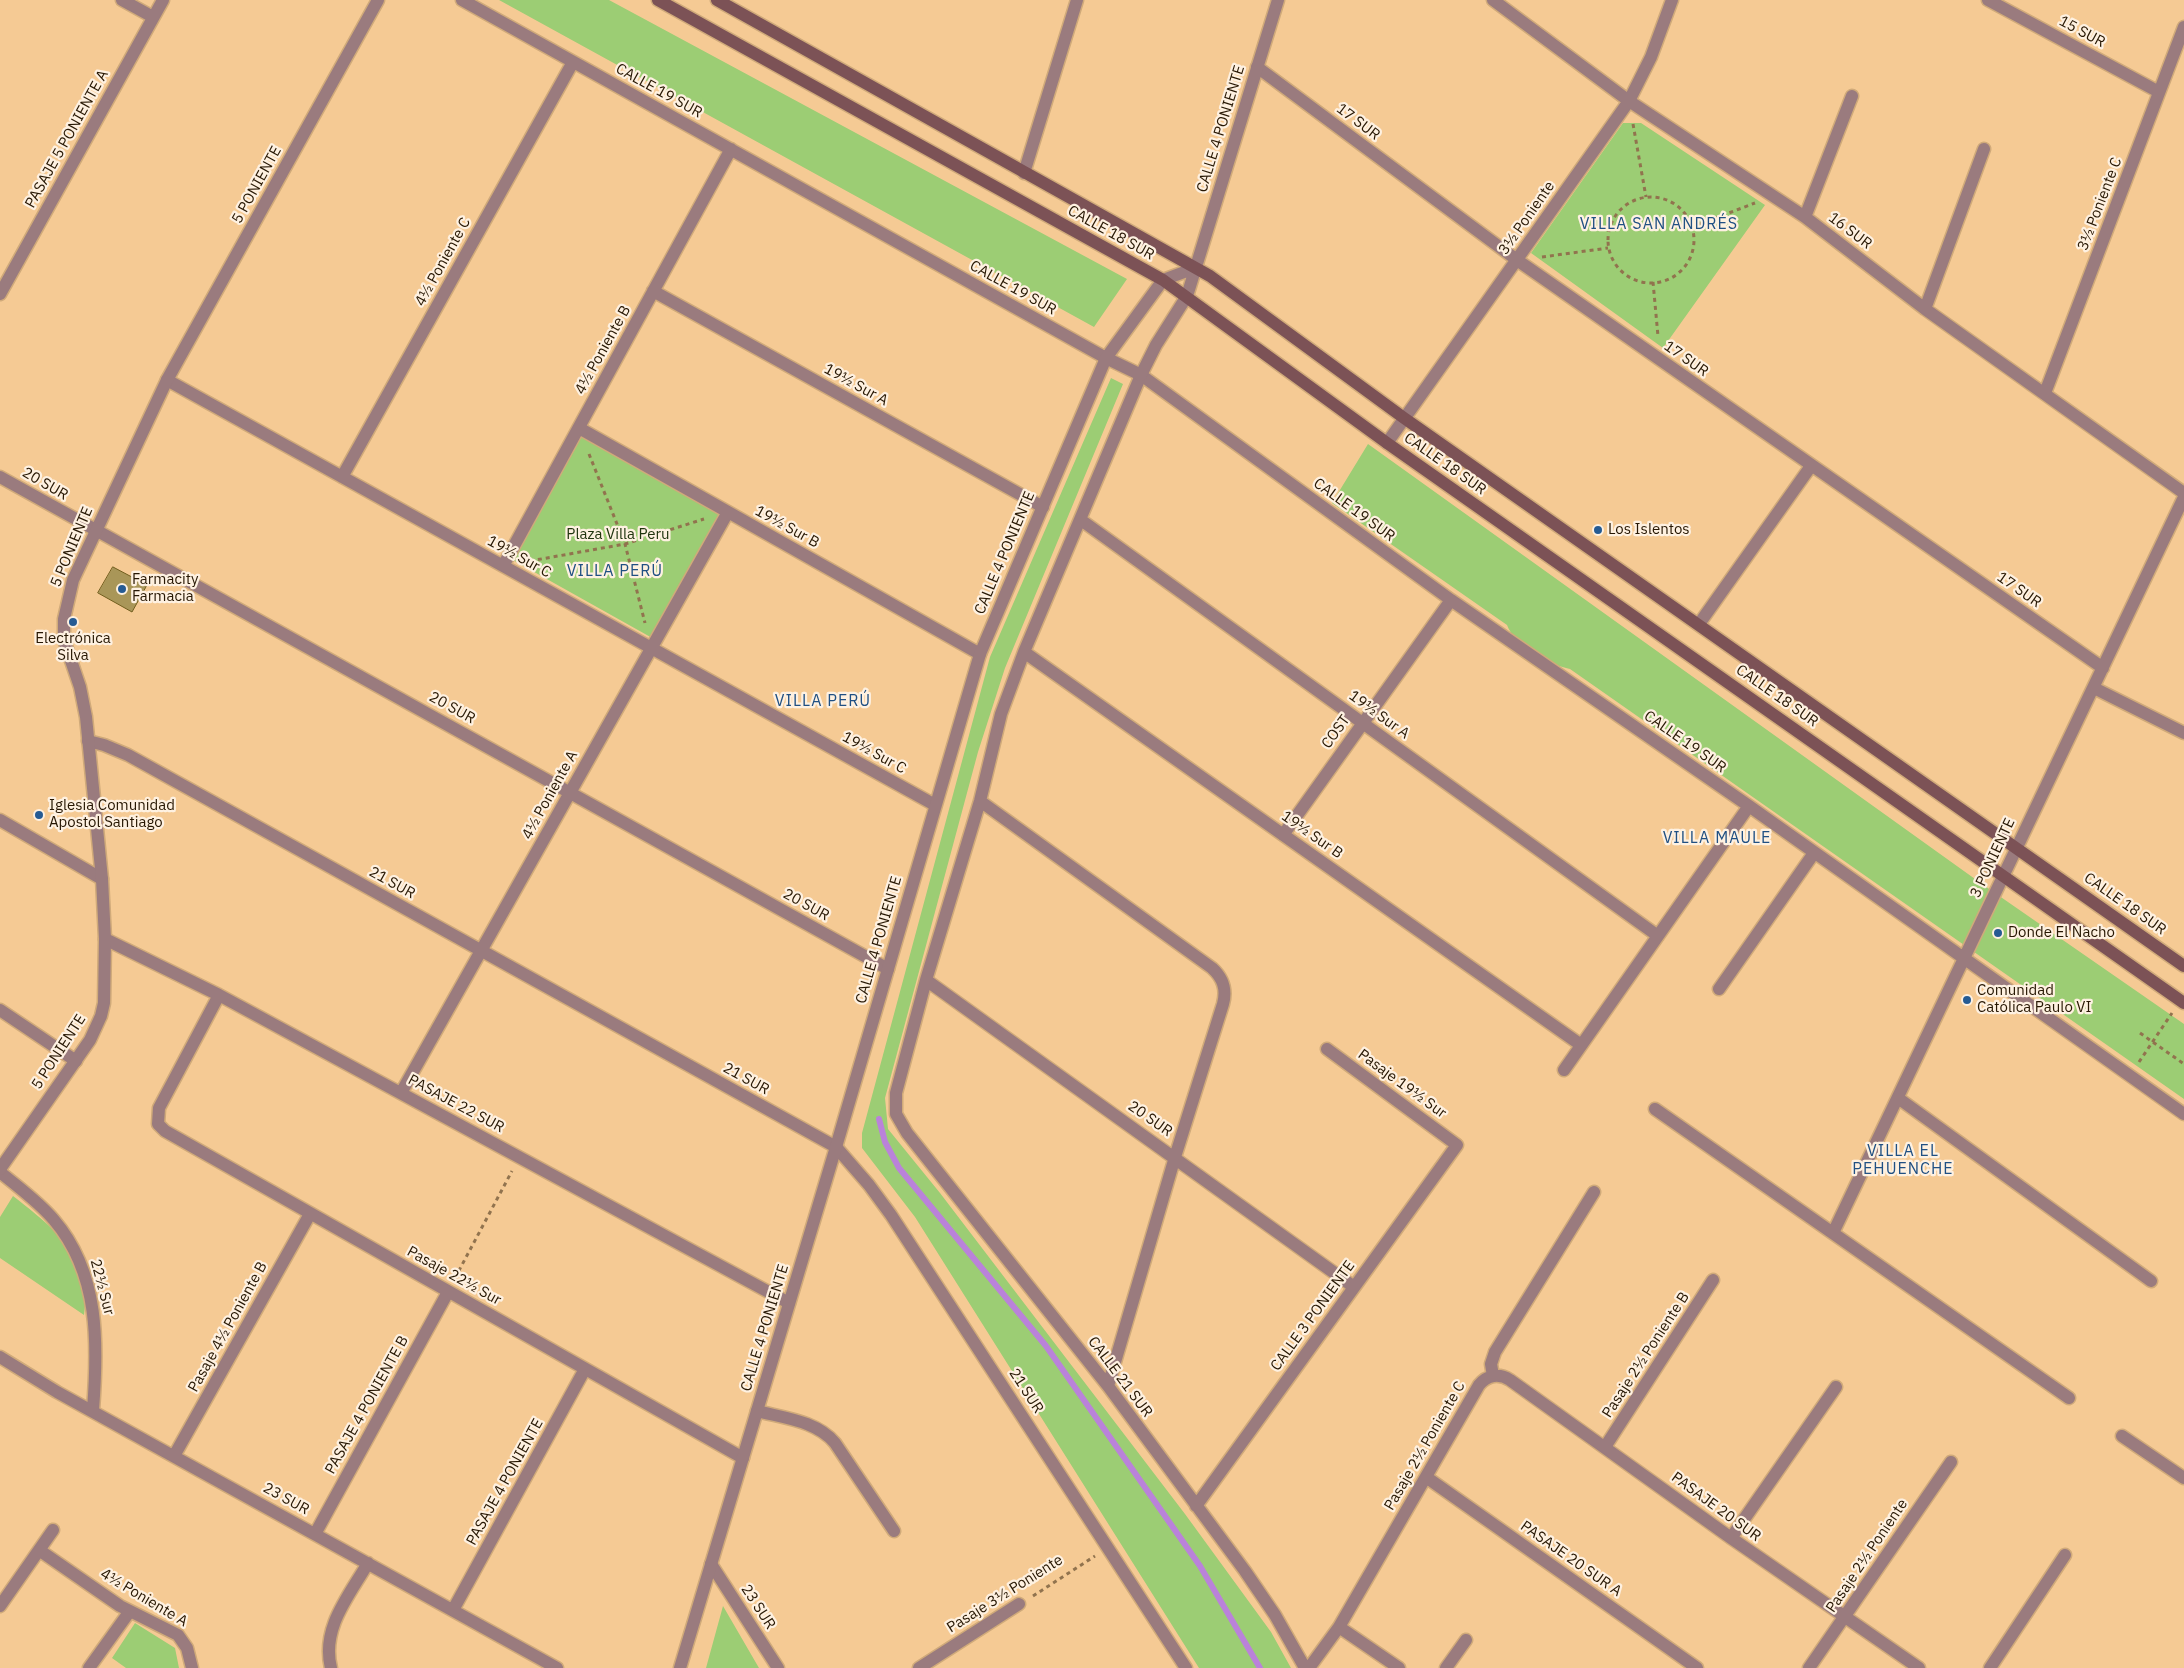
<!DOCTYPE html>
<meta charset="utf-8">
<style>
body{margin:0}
canvas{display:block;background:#f5ca94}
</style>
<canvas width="2184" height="1668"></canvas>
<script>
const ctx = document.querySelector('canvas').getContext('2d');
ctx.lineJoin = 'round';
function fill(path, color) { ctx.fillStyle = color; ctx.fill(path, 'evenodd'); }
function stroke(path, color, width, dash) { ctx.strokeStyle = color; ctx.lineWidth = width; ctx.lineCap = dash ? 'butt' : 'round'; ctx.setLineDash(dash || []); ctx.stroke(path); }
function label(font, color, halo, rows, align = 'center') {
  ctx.font = font + ' "IBM Plex Sans",sans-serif'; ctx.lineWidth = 4.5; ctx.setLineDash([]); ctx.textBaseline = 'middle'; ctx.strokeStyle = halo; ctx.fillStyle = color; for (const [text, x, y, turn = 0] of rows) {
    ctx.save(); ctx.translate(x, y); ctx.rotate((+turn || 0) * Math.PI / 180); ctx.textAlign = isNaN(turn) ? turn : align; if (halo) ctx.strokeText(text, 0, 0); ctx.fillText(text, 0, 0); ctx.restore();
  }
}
const green = new Path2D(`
 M499,0H609L1127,279L1094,327Z
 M1623,123H1641L1765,205L1663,348L1531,253Z
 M1111,378L1123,384L1005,668L978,752L885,1098L888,1129L940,1193L1185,1514L1271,1632L1291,1668H1199L915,1217L862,1148V1133L990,657Z
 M583,431L726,510L654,639L511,559Z
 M1368,444L1982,884L2184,1024V1099L1570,669C1550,665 1514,645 1507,625L1332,503Z
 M13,1196C40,1217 84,1250 86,1288C86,1297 85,1306 84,1315L0,1258V1217Z
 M723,1606L759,1668H706Z
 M135,1623L175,1648L179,1668H126L112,1658Z`);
const stream = new Path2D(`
 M879,1119L885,1142L899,1168L1046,1346L1200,1566L1260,1668`);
const building = new Path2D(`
 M113,567L147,585L132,612L98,593Z`);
const path = new Path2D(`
 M1633,124L1646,197
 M1608 240a43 43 0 1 1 86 0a43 43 0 1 1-86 0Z
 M1692,227L1755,203
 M1542,257L1608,248
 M1653,282L1658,336
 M589,454L625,544L645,623
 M530,561L625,544L704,519
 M2140,1033L2184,1064
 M2139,1062L2172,1013
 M455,1278L512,1171
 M1033,1596L1095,1556`);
const minor = new Path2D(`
 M122,0L153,17
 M462,0L1106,358
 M1493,0L1629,101L1805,217L1925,309L2184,493
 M1988,0L2159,92
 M1257,67L1517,260L2103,668
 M1024,173L1077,0
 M1805,217L1852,96
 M653,291L1043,507
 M0,294L163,0
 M1925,309L1984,149
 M167,380L935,805
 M2045,393L2184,27
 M579,428L980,654
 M1387,443L1629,101L1651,57L1672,0
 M0,477L888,969
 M342,477L573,62
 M1081,520L1658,936
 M503,566L731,149
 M1699,624L1811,466
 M1024,652L1581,1045
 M2094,688L2184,733
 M88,741L104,745L128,755L836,1147L869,1185L891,1215L1186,1668
 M980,801L1212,968C1223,978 1227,989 1223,1004L1175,1157L1108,1386
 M0,820L102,879
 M1283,835L1451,600
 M105,939L219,995L789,1303
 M926,980L1354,1287
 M1719,989L1814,853
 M219,995L159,1108L158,1124L165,1131L743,1458
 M0,1010L76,1061
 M1564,1070L1749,806
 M401,1093L728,512
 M1898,1098L2151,1281
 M1655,1109L2069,1398
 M0,1172C18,1187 39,1202 54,1220C100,1274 98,1345 93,1410
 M1833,1233L2184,497
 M0,1357L57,1392L557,1668
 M1493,1376L1491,1364L1495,1352L1594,1192
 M757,1411C784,1418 817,1421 835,1443L894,1531
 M2122,1436L2184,1478
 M1605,1447L1713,1280
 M174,1456L310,1214
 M1426,1477L1697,1668
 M1196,1506L1457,1145L1327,1049
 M315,1534L448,1292
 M1731,1538L1836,1387
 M39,1550L120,1606L178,1635L187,1648L192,1668
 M711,1564L778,1668
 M0,1606L53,1530
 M453,1610L585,1369
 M1339,1627L1399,1668
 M89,1668L130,1611
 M331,1668C321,1628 349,1596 368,1563
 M919,1668L1019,1604
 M1305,1668L1275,1615L1245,1571L1108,1386L907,1133L896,1114V1093L926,980L980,801L1001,714L1024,652L1141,375L1451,600L1749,806L2184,1114
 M1309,1668L1339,1627L1479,1385C1487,1375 1499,1373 1510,1380L1731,1538L1919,1668
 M1446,1668L1466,1640
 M1809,1668L1951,1462
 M1990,1668L2065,1555`);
const tertiary = new Path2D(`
 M1106,358L1141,375L1156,345L1187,296L1278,0
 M0,1169L90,1040L101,1016L104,1003L105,939L102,879L86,717L80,687L64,640V619L73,580L167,380L378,0
 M680,1668L836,1147L980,654L1106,358L1163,280L1195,268`);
const secondary = new Path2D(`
 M658,0L1163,280L1387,443L2184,1003
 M717,0L1210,276L1404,418L2184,966`);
const markers = [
 [1598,530,5,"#265b93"],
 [122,589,5,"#265b93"],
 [73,622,5,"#265b93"],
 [39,815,5,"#265b93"],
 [1998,933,5,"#265b93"],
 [1967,1000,5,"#265b93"]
];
const streetNames = [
 ["15 SUR",2082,32,28],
 ["CALLE 19 SUR",659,91,29],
 ["17 SUR",1358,122,37],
 ["CALLE 4 PONIENTE",1221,129,-73],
 ["PASAJE 5 PONIENTE A",67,139,-61],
 ["5 PONIENTE",257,185,-61],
 ["3½ Poniente C",2100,204,-69],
 ["3½ Poniente",1527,218,-55],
 ["16 SUR",1850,231,37],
 ["CALLE 18 SUR",1111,233,29],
 ["4½ Poniente C",443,262,-61],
 ["CALLE 19 SUR",1013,288,29],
 ["4½ Poniente B",603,350,-61],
 ["17 SUR",1686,359,35],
 ["19½ Sur A",856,385,29],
 ["CALLE 18 SUR",1445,464,35],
 ["20 SUR",45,484,30],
 ["CALLE 19 SUR",1354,510,36],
 ["19½ Sur B",787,527,29],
 ["5 PONIENTE",72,547,-67],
 ["CALLE 4 PONIENTE",1005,553,-67],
 ["19½ Sur C",519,557,29],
 ["17 SUR",2019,590,35],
 ["CALLE 18 SUR",1777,696,35],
 ["20 SUR",452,708,29],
 ["19½ Sur A",1379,715,36],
 ["COST",1336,732,-54],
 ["CALLE 19 SUR",1685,742,35],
 ["19½ Sur C",874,753,29],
 ["4½ Poniente A",550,795,-61],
 ["19½ Sur B",1312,835,35],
 ["3 PONIENTE",1993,858,-65],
 ["21 SUR",392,883,29],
 ["CALLE 18 SUR",2125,904,35],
 ["20 SUR",806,905,29],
 ["CALLE 4 PONIENTE",879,940,-74],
 ["5 PONIENTE",59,1052,-57],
 ["21 SUR",746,1079,29],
 ["Pasaje 19½ Sur",1402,1084,36],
 ["PASAJE 22 SUR",456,1104,28],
 ["20 SUR",1150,1119,35],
 ["Pasaje 22½ Sur",454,1276,29],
 ["22½ Sur",102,1287,75],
 ["CALLE 3 PONIENTE",1313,1316,-54],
 ["Pasaje 4½ Poniente B",228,1327,-61],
 ["CALLE 4 PONIENTE",765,1328,-73],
 ["Pasaje 2½ Poniente B",1646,1355,-57],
 ["CALLE 21 SUR",1120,1377,53],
 ["21 SUR",1026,1391,57],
 ["PASAJE 4 PONIENTE B",367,1405,-61],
 ["Pasaje 2½ Poniente C",1425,1446,-60],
 ["PASAJE 4 PONIENTE",505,1482,-61],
 ["23 SUR",286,1499,29],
 ["PASAJE 20 SUR",1716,1507,36],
 ["Pasaje 2½ Poniente",1867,1556,-56],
 ["PASAJE 20 SUR A",1571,1559,35],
 ["Pasaje 3½ Poniente",1005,1594,-32],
 ["4½ Poniente A",144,1598,31],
 ["23 SUR",758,1607,57]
];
const poiNames = [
 ["Los Islentos",1608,530],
 ["Farmacity",132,580],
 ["Farmacia",132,597],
 ["Electrónica",73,639,"center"],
 ["Silva",73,656,"center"],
 ["Iglesia Comunidad",49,806],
 ["Apostol Santiago",49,823],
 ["Donde El Nacho",2008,933],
 ["Comunidad",1977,991],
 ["Católica Paulo VI",1977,1008]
];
const parkNames = [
 ["Plaza Villa Peru",618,535]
];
const neighbourhoodNames = [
 ["VILLA SAN ANDRÉS",1659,224],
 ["VILLA PERÚ",615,571],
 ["VILLA PERÚ",823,701],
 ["VILLA MAULE",1717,838],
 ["VILLA EL",1903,1151],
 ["PEHUENCHE",1903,1169]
];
fill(green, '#9ccd74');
stroke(stream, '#ba82da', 6);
fill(building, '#a99658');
stroke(building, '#715e1e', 1);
stroke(minor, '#d0aa7a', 15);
stroke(tertiary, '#d0aa7a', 15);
stroke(secondary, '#d0aa7a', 15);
stroke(path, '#91734e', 3, [4, 4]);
stroke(minor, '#9a7b7e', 12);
stroke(tertiary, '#9a7b7e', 12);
stroke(secondary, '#7c5256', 12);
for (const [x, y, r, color] of markers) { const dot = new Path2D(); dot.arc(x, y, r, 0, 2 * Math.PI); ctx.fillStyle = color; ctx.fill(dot); stroke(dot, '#fef1e1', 2); }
label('15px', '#271703', '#fef1e1', streetNames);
label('15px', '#271703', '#fef1e1', poiNames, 'left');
label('15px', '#21350f', '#fef1e1', parkNames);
ctx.letterSpacing = '1px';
label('16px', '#205083', '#fef1e1', neighbourhoodNames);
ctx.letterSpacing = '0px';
</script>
